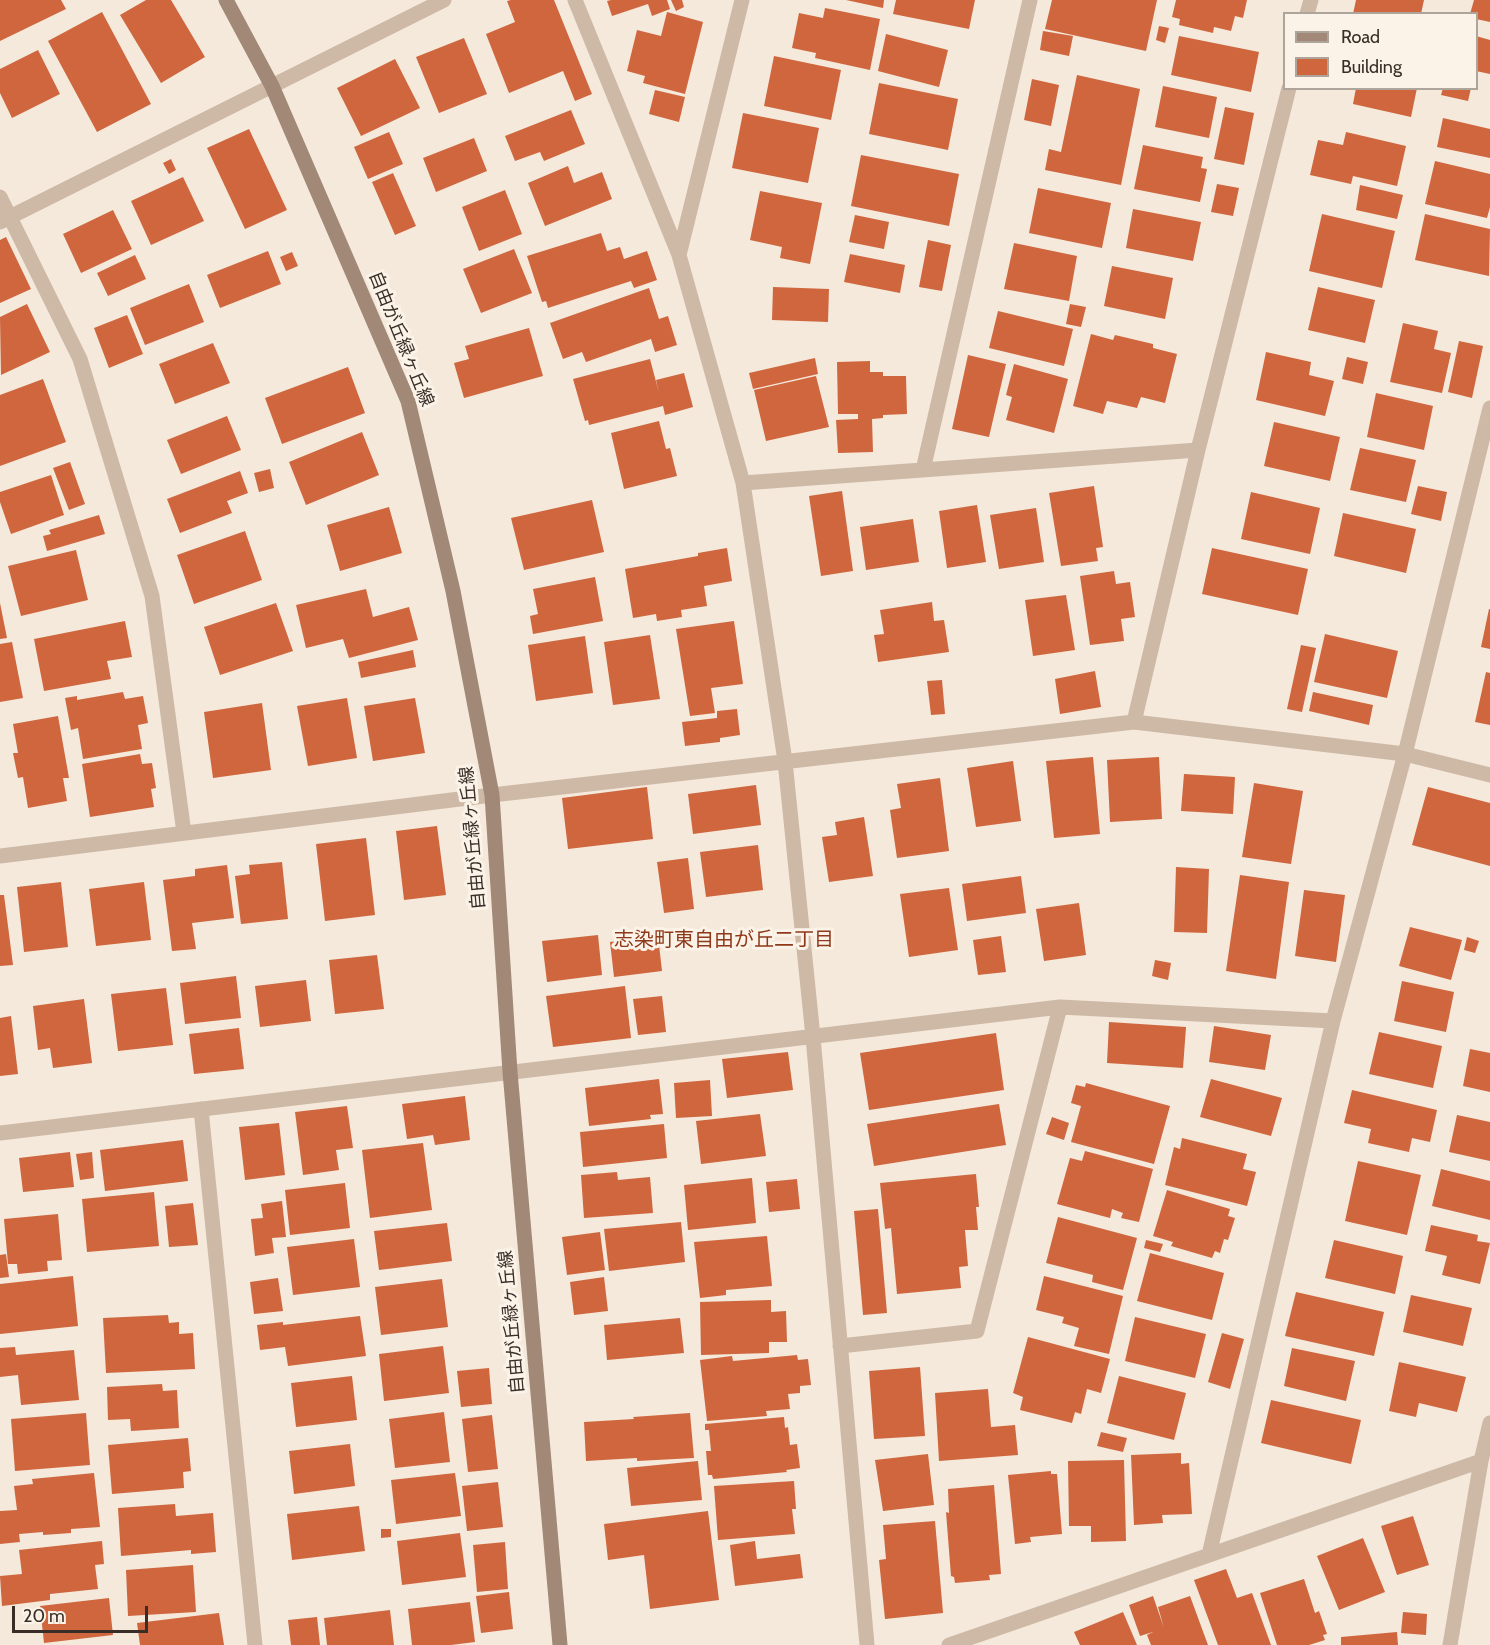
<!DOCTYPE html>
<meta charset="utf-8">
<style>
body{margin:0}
#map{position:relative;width:1490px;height:1645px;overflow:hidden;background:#f4e9db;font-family:Cabin,sans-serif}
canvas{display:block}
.legend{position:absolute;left:1283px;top:12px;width:195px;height:78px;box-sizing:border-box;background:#fbf3e8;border:2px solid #ada49b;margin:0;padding:8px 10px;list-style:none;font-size:18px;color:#382d27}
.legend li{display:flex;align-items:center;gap:12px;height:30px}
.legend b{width:30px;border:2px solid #ada49b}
.scale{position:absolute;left:12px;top:1606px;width:136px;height:27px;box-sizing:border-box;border:3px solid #382d27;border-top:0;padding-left:8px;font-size:18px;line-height:21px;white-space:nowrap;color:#382d27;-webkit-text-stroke:4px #fbf3e8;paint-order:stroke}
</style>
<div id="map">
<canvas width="1490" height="1645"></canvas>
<ul class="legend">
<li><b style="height:8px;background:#a18877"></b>Road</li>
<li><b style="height:16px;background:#cf663e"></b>Building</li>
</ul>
<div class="scale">20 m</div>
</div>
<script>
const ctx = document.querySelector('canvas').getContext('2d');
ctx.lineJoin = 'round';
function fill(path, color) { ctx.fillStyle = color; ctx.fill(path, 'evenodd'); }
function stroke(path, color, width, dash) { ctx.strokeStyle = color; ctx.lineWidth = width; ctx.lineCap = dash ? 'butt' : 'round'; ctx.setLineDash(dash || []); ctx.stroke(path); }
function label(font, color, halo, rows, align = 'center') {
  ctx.font = font + ' Cabin,"Noto Sans JP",sans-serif'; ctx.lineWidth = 6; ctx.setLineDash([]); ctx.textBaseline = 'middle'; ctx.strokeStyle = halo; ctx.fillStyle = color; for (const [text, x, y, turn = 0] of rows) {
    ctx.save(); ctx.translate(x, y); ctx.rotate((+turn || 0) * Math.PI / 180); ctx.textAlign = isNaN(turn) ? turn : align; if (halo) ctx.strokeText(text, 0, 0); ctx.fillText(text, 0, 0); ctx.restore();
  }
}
const building = new Path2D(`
 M0,0H61L66,9L0,41Z
 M146,0H171L205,57L161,83L120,15Z
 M511,0H554L592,94L575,101L563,71L509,93L486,34L515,22L507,1Z
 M611,0H667L670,9L652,16L648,4L612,16L607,1Z
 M671,0H682L684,7L676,11Z
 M846,0H884L883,8Z
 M896,0H975L969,29L893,14Z
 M1052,0H1157L1146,51L1045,29Z
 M1176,0H1247L1243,18L1235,16L1231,31L1214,27L1213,33L1179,25L1180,19L1172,17Z
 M1356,0H1424L1421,14H1353Z
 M1474,0H1490V22L1476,19V14H1470Z
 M825,8L880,19L870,70L815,58L816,53L792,48L799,13L823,18Z
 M102,12L151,104L97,132L48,41Z
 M667,12L703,22L685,94L643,83L645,76L627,71L637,30L661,36Z
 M1159,26L1169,28L1165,43L1156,40Z
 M1043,31L1073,36L1069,56L1040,50Z
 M886,34L948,50L939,87L878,71Z
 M1179,36L1259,52L1251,92L1171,75Z
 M1476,36L1490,40V74L1476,71Z
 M464,38L487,94L439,113L416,57Z
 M38,50L60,94L12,118L0,93V69Z
 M774,56L841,70L831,120L764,106Z
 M395,59L420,108L361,136L337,88Z
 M1077,75L1140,89L1121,185L1045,170L1049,149L1061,152Z
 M1032,79L1059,85L1051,126L1024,120Z
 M879,83L958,99L948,150L869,134Z
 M1163,86L1217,97L1209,138L1155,127Z
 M1356,88H1417L1411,117L1353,104Z
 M1443,88H1471L1468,101L1441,95Z
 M655,90L685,97L679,122L649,114Z
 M1225,107L1254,113L1244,165L1214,159Z
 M571,110L585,144L544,161L540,152L515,161L505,136Z
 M743,113L819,128L808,183L732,168Z
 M1443,118L1490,129V158L1437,147Z
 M249,129L287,210L245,229L207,148Z
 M389,132L403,164L368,179L354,147Z
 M1346,132L1406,146L1397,186L1353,176L1351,184L1310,175L1318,140L1343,145Z
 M474,138L487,171L436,192L423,158Z
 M1143,145L1203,157L1201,168L1207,169L1200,202L1134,189Z
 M861,155L959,174L949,226L851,206Z
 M171,159L176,170L169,174L163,163Z
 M1435,161L1490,174V207L1487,218L1425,204Z
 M568,166L574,183L602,172L612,199L545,226L528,183Z
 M393,173L416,226L395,235L372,182Z
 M183,177L204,221L151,245L131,201Z
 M1217,184L1239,188L1233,216L1211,212Z
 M1360,185L1403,195L1397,219L1356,210Z
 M1038,188L1111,203L1102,248L1029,233Z
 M505,190L522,234L479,251L462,207Z
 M760,191L822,203L810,264L780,258L782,247L750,240Z
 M1133,209L1201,222L1193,261L1126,248Z
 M113,210L132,249L81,273L63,234Z
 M1322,214L1395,231L1382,288L1309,271Z
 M1425,214L1490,229L1489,276L1415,260Z
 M855,215L889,222L884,249L849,242Z
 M601,233L607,251L620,247L624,259L647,251L657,280L634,288L631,281L548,308L546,301L542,302L527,256Z
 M6,237L31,289L0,303V240Z
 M928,240L951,245L942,291L919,287Z
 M1014,243L1077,256L1069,301L1004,289Z
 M514,249L532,293L481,313L463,269Z
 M268,251L281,284L220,308L207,275Z
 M292,252L298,266L286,271L280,257Z
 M850,254L905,265L900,293L844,282Z
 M135,255L146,279L108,296L97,273Z
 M1112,266L1173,278L1165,319L1104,306Z
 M189,284L204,322L145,345L130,308Z
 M773,287L829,289L828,322L772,320Z
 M1318,287L1375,300L1365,343L1308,330Z
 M649,288L659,319L668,316L677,345L655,352L651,339L586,362L582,352L563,359L550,323Z
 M27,304L50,352L1,375L0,317Z
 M1070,304L1086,307L1081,327L1066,324Z
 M998,311L1073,329L1064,366L989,348Z
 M127,315L143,354L109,368L94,328Z
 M1403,323L1438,331L1434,349L1451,353L1442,393L1390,382Z
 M529,328L543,376L464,398L454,363L469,359L465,346Z
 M1091,334L1113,340L1115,335L1153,344V348L1177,354L1165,403L1141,397L1137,408L1107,401L1103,414L1073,406Z
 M1459,341L1483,346L1472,398L1448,392Z
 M213,343L230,383L175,404L159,364Z
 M1266,352L1311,362L1309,375L1334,381L1325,416L1256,400Z
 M968,355L1006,364L989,437L952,429Z
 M1347,357L1368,362L1363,384L1342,379Z
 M815,358L818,374L753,389L749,373Z
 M650,359L659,393L656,380L684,373L693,407L665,415L663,406L589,425L588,420L585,421L573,379Z
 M870,361V372H883V376H906L907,414L883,415V418L872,419L873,452L838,453L836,420L858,419V414H838L837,362Z
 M1014,364L1068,379L1054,433L1006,420L1012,397L1006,395Z
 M348,367L365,413L282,444L265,398Z
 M816,376L829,427L766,441L754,390Z
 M43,379L66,442L0,466V395Z
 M1376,393L1433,406L1424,450L1367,437Z
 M227,416L241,450L181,474L167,440Z
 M659,421L666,449L670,448L677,476L624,489L611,433Z
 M1274,422L1340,437L1330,481L1264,466Z
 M362,432L379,475L306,505L289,462Z
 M1360,448L1416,460L1406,502L1350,490Z
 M70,462L85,504L69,510L53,468Z
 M270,469L274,488L259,492L254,473Z
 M240,471L248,493L227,501L232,513L180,533L167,499Z
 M51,475L64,515L11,534L0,502V492Z
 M1094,486L1103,547L1096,548L1098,561L1061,566L1049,493Z
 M1418,486L1447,492L1441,521L1411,514Z
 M842,491L853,571L821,576L809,496Z
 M1251,492L1320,508L1310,554L1241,539Z
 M592,500L604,552L524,570L511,518Z
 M977,505L986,562L947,568L939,511Z
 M389,507L402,553L340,571L327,525Z
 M1036,508L1044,562L999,569L990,515Z
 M1343,513L1416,529L1406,573L1334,556Z
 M99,515L105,534L47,551L43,536L51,534L49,530Z
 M913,519L919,562L866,570L860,527Z
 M245,531L262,580L194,604L177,555Z
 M727,548L732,581L704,586L707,606L681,610L682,617L657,621L656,614L633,618L625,569L698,556V553Z
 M1212,548L1308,569L1298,615L1202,594Z
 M76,550L88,600L21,616L8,566Z
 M1114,571L1116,584L1130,582L1135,617L1121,619L1124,641L1090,645L1080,576Z
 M595,577L603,621L533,634L530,616L538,614L533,589Z
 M366,589L373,617L409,607L418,640L349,658L343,639L306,648L296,605Z
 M1066,595L1075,650L1033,656L1025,600Z
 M932,602L934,621L944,620L949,652L878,662L874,635L884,634L880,610Z
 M0,603L7,638L0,639Z
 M276,603L293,651L220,675L204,627Z
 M1489,609H1490V649L1481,647Z
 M125,621L132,657L107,661L111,679L44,691L34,639Z
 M734,621L743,684L711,688L715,713L690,716L676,629Z
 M1325,634L1398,651L1387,698L1314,682Z
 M650,635L660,699L613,705L604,642Z
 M585,636L593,693L536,701L528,645Z
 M12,642L23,698L0,702V644Z
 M1301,645L1316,648L1302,712L1287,709Z
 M413,650L416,667L361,678L358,662Z
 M1095,671L1101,707L1060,714L1055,679Z
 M1486,672L1490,673V725L1475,722Z
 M942,680L945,714L931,715L927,681Z
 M123,692L125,699L143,696L148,723L138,725L142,749L83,759L78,728L71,730L65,698L77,696V700Z
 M1313,692L1373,705L1369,725L1309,711Z
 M347,698L357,758L308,766L297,706Z
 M415,698L425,753L373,761L364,706Z
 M262,703L271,770L213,778L204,712Z
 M737,709L740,735L720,738V742L685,746L682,722L717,718V711Z
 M58,716L69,778H63L67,801L28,808L23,777L18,778L13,753H18L13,724Z
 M140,754L142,764L152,763L156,788L151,789L154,807L90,817L82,764Z
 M1093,757L1100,834L1054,838L1046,761Z
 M1159,757L1162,819L1110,822L1107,760Z
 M1013,761L1021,821L976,827L967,768Z
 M1184,774L1235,777L1233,814L1181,811Z
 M940,778L949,851L897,858L890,810L901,808L897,784Z
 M1254,783L1303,791L1291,864L1242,857Z
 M756,785L761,825L693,834L688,794Z
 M647,787L653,839L568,849L562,798Z
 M1428,787L1490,803V866L1412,845Z
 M864,817L873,876L829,882L822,837L837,835L835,822Z
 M437,826L446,895L404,900L396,831Z
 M366,838L375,915L325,921L316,844Z
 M758,845L763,890L706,897L700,852Z
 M688,858L694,909L664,913L657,862Z
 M282,862L288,919L241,924L235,876L250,874L249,865Z
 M227,865L234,918L192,923L196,949L172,951L163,880L195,876V869Z
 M1176,867L1209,869L1207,933L1174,932Z
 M1240,875L1289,882L1276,979L1226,971Z
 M1021,876L1026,913L967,921L962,884Z
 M61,882L68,947L24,952L17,887Z
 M144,882L151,940L96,946L89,889Z
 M949,888L958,950L909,957L900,894Z
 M1304,890L1345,895L1336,962L1295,956Z
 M0,895H4L13,965L0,966Z
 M1079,903L1086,955L1044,961L1036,909Z
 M1410,927L1462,940L1451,980L1399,966Z
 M598,935L602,975L547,982L542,941Z
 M658,936L662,971L614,977L610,942Z
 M1001,936L1006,972L978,975L973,940Z
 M1467,937L1479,941L1475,953L1464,950Z
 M377,955L384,1009L335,1014L329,960Z
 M1155,960L1171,963L1168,980L1152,976Z
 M236,976L241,1018L185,1024L180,983Z
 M306,980L311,1021L260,1027L255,986Z
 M1402,981L1454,992L1446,1032L1394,1021Z
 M625,986L631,1038L553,1047L546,996Z
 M166,988L173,1045L118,1051L111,994Z
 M662,996L666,1032L638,1035L633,999Z
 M84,999L92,1063L53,1068L50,1048L38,1050L33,1006Z
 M11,1016L18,1074L0,1076V1018Z
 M1109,1022L1186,1027L1183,1068L1107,1063Z
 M1214,1026L1271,1035L1265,1070L1209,1062Z
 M239,1028L244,1069L194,1074L189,1034Z
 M1379,1032L1442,1046L1433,1088L1369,1074Z
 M996,1033L1004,1090L869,1110L860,1053Z
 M1470,1049L1490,1053V1092L1463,1086Z
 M788,1052L793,1090L727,1098L722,1059Z
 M659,1079L663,1114L650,1115L651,1119L589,1126L585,1088Z
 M1211,1079L1282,1098L1271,1136L1200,1117Z
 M710,1080L712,1116L676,1118L674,1083Z
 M1086,1083L1170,1106L1154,1164L1071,1142L1081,1106L1071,1103L1076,1085L1085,1087Z
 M1352,1090L1437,1110L1430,1142L1412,1138L1409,1152L1368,1143L1371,1129L1344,1123Z
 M465,1096L470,1140L435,1145L433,1135L407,1139L402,1104Z
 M999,1104L1006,1145L874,1166L867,1124Z
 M347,1106L353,1148L336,1150L339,1170L303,1175L295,1112Z
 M760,1114L766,1156L701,1164L696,1121Z
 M1457,1115L1490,1122V1161L1449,1152Z
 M1052,1117L1069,1123L1064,1140L1046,1134Z
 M279,1123L285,1175L245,1180L239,1127Z
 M664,1124L667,1158L583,1167L580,1132Z
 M1182,1138L1247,1154L1243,1169L1256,1172L1247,1206L1165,1185L1174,1147L1180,1149Z
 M183,1140L188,1181L105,1191L100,1150Z
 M423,1143L432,1210L370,1218L362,1150Z
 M1085,1151L1153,1169L1139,1222L1121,1218L1123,1213L1112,1209L1110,1218L1057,1204L1070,1158L1082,1161Z
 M70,1152L74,1187L23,1192L19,1158Z
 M92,1152L94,1178L80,1180L76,1154Z
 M1358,1161L1421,1175L1407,1235L1345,1221Z
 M1441,1169L1490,1181V1220L1432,1206Z
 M617,1172L618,1180L650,1177L653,1213L584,1218L581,1175Z
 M976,1174L979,1207H976L978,1230H965L968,1266L959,1267L961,1288L897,1294L891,1228L885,1229L880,1183Z
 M752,1178L756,1223L688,1230L684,1185Z
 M797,1179L800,1209L769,1212L766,1182Z
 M345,1183L350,1228L290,1235L285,1190Z
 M1167,1190L1230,1209L1228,1216L1235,1218L1228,1240L1224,1239L1220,1253L1215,1251L1212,1258L1171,1246L1173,1242L1153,1236Z
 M154,1192L159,1246L87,1252L82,1199Z
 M282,1201L286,1237L272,1238L274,1253L255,1256L251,1219L263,1218L261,1204Z
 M193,1203L198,1245L169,1247L165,1206Z
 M878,1209L887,1313L863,1315L854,1211Z
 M58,1214L62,1260L47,1261L48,1271L18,1274L17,1264H8L4,1219Z
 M1058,1217L1137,1238L1123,1290L1092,1282L1093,1275L1046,1263Z
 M681,1222L685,1262L609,1271L604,1229Z
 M447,1223L452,1261L379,1270L374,1231Z
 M1431,1225L1478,1235L1477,1241L1490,1243L1480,1284L1442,1275L1447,1256L1425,1251Z
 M600,1232L605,1270L567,1275L562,1237Z
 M767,1236L772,1286L726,1290V1295L700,1298L694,1242Z
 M354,1239L360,1287L293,1295L287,1247Z
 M1146,1240L1163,1244L1160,1252L1144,1248Z
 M1334,1240L1403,1256L1395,1294L1325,1278Z
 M1150,1253L1224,1273L1212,1320L1137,1301Z
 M6,1254L9,1277L0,1278V1255Z
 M73,1276L78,1326L0,1334V1284Z
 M1044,1276L1123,1296L1109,1354L1074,1346L1079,1328L1062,1323L1064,1317L1036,1310Z
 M604,1277L608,1311L574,1315L570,1282Z
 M278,1278L283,1311L254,1314L250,1282Z
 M442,1279L448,1327L381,1335L375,1287Z
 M1296,1292L1384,1312L1374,1356L1285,1336Z
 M1411,1295L1472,1308L1463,1346L1403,1332Z
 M771,1300V1312L786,1311L787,1342H769V1353L701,1355L700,1302Z
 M168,1315L169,1323L179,1322V1334L193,1333L195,1369L106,1373L103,1318Z
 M360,1316L366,1356L288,1366L285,1347L260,1350L257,1325L283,1322V1325Z
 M1135,1317L1206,1334L1195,1378L1125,1361Z
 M680,1318L684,1353L607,1360L604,1325Z
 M1222,1333L1244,1339L1230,1389L1208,1382Z
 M1028,1337L1110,1359L1101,1393L1087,1389L1081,1414L1075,1412L1072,1423L1020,1410L1023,1397L1013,1393Z
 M443,1346L449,1393L384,1401L379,1354Z
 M15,1347L16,1355L74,1350L79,1400L21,1405L18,1375L0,1377V1348Z
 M1292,1348L1355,1361L1346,1401L1284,1386Z
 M797,1355L798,1360L808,1359L811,1385L800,1386V1393L788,1394L790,1409L766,1411L767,1416L707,1421L700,1360L732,1356L733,1361Z
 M1399,1362L1466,1377L1457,1412L1419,1403L1416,1417L1389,1411Z
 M920,1367L925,1436L874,1439L869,1371Z
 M489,1368L492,1404L461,1407L457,1371Z
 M352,1376L357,1420L296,1427L291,1383Z
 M1119,1376L1186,1393L1174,1440L1107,1423Z
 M162,1384L163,1391L177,1390L179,1428L131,1431L130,1419L108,1420L107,1387Z
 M988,1389L991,1427L1015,1425L1018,1455L939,1461L935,1393Z
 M1271,1400L1361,1420L1351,1464L1261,1443Z
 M444,1412L450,1462L395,1468L389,1419Z
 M86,1413L90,1465L15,1471L11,1419Z
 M690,1413L694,1458L637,1461V1458L586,1461L584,1422L634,1419L633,1417Z
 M492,1415L498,1469L468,1472L462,1419Z
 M784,1417L785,1428L788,1427L790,1445L797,1444L800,1468L786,1470L787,1472L713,1479L712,1475H708L706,1451H711L709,1430H705V1424Z
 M1101,1432L1127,1438L1123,1452L1097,1446Z
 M188,1438L191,1471L183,1472L184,1488L112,1494L108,1445Z
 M350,1444L355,1486L294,1494L289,1451Z
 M1181,1453V1464L1189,1463L1192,1514L1162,1515L1163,1523L1134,1525L1131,1455Z
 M928,1454L934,1505L883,1511L875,1460Z
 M1124,1460L1126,1541L1091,1542V1526H1069L1068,1461Z
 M698,1461L702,1500L631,1506L627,1468Z
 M1051,1471V1474H1057L1062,1534L1030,1537L1031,1542L1015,1544L1008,1475Z
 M94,1473L100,1527L71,1529V1533L43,1535V1532L19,1534L20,1542L0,1544V1511L17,1510L14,1486L33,1484L32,1479Z
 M455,1473L461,1516L396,1524L391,1480Z
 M794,1481L796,1509H792L795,1534L718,1540L714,1486Z
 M498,1482L503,1527L467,1531L462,1486Z
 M994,1485L1001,1574L989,1575L990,1580L955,1583L954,1577L951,1576L946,1512L949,1513L948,1489Z
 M175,1504L176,1516L213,1513L216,1552L191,1554V1550L121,1556L118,1508Z
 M359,1506L365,1551L292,1560L287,1514Z
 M708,1511L719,1600L650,1609L644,1555L608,1560L604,1524Z
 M1413,1516L1429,1565L1397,1575L1381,1526Z
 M935,1521L943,1613L885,1619L879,1560L886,1559L883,1525Z
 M381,1529H391V1537L381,1538Z
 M460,1533L466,1577L402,1585L397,1541Z
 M1363,1538L1385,1592L1339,1610L1317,1556Z
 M102,1541L104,1564L95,1565L98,1589L50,1594V1600L2,1606L0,1576L22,1574L19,1550Z
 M755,1541L757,1559L800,1554L803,1578L735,1586L730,1545Z
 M505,1542L508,1589L477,1592L473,1545Z
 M193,1565L196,1612L128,1616L126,1570Z
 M1226,1569L1237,1598L1252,1593L1271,1645H1218L1194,1580Z
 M1304,1579L1315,1613L1319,1611L1327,1634L1323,1635L1325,1640L1309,1645H1277L1260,1593Z
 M509,1592L513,1629L481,1633L476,1596Z
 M1153,1596L1164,1628L1158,1607L1190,1596L1208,1645H1151L1147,1635L1153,1632L1140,1636L1129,1605Z
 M109,1598L113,1635L44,1643L40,1606Z
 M470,1602L475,1642L451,1645H412L408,1609Z
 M390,1610L394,1645H327L324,1618Z
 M1123,1612L1137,1645H1080L1074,1632Z
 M1403,1612L1427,1614L1426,1635L1401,1633Z
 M219,1613L224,1645H140L137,1623Z
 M317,1617L320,1645H291L288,1620Z
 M1397,1632L1398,1645H1341V1637Z`);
const street = new Path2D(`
 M575,0L679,255L743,483L785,761L813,1037L867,1645
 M1307,14L1311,0
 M0,197L80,359L152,596L184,833
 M0,222L444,0
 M679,255L742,0
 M923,470L1030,0
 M743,483L1198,450
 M1134,722L1198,450L1289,88
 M0,856L492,795L1134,722L1405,754L1490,775
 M201,1109L255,1645
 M0,1133L1060,1007L1333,1021
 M840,1346L977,1331L1060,1007
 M1209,1555L1333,1021L1405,754L1490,408
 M949,1645L1481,1461
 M1450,1645L1481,1461L1490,1423`);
const secondary = new Path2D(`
 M226,0L272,86L408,401L453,591L492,795L510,1072L560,1645`);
const streetNames = [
 ["自由が丘緑ヶ丘線",401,339,68],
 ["自由が丘緑ヶ丘線",473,838,-95],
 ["自由が丘緑ヶ丘線",512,1322,-95]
];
const neighbourhoodNames = [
 ["志染町東自由が丘二丁目",724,940]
];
fill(building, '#cf663e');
stroke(street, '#cdb9a6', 15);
stroke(secondary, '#a18877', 15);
label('18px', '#382d27', '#fbf3e8', streetNames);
label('20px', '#8e391a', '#fbf3e8', neighbourhoodNames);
</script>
